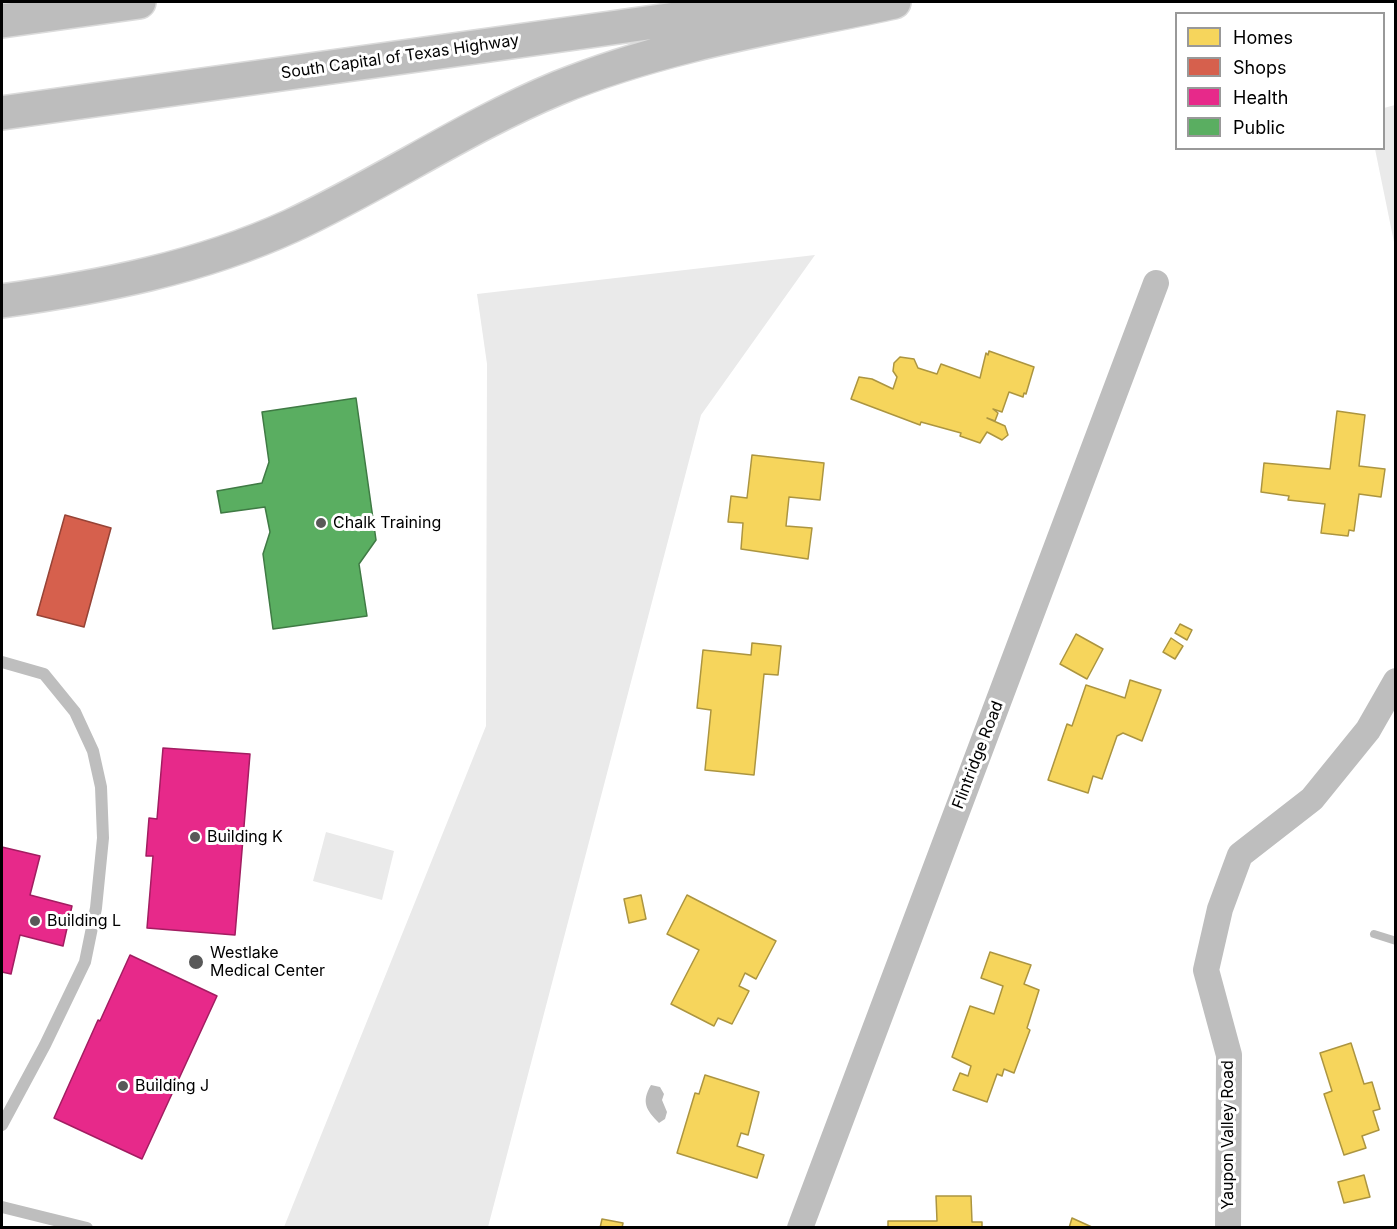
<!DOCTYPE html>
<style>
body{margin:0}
#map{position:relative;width:1397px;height:1229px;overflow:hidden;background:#fff;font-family:Inter,sans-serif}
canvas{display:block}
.frame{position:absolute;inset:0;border:3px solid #000;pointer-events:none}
.legend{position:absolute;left:1175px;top:12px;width:210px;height:138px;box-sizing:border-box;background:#fff;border:2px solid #999;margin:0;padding:8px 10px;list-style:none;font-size:18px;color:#000}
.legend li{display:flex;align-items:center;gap:12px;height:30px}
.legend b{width:30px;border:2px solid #999}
</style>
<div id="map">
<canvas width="1397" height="1229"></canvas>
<div class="frame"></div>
<ul class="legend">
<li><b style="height:16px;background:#f6d55c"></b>Homes</li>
<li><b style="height:16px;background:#d6604d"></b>Shops</li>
<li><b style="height:16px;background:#e7298a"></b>Health</li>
<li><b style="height:16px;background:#5aae61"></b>Public</li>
</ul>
</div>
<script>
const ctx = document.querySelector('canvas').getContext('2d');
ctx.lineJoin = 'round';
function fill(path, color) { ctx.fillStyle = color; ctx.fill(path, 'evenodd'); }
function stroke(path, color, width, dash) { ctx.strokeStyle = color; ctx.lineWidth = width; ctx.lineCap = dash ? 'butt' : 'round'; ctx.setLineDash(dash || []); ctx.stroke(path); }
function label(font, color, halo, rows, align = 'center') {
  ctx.font = font + ' Inter,sans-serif'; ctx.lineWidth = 6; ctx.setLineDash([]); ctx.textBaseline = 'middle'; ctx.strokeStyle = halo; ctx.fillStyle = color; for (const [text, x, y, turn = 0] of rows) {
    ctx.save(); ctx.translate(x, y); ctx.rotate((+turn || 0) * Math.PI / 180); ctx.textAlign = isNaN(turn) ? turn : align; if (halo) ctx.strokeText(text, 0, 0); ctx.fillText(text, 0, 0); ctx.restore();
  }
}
const green = new Path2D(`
 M1395,105H1396L1395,247L1375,149L1384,148V108Z
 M815,255L701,415L488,1227H284L486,726L487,364L477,294Z
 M326,832L394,851L382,900L313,881Z`);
const water = new Path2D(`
 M651,1085L660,1087L664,1094L662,1100L667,1112L665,1119L659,1123C646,1110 641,1102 651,1085Z`);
const homes = new Path2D(`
 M989,351L1034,367L1026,394L1024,393L1023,397L1009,392L1002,412L993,409L998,413L995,421L987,418L1005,426L1008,435L1002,440L987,432L980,443L960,436L961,433L921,422L920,425L851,399L859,377L872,379L893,389L897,377L893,371L894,363L900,357L914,359L918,368L937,374L941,364L980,378L986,353L988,355Z
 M1337,411L1365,415L1359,466L1385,469L1381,497L1359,494L1354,531L1349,530L1348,536L1321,533L1325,504L1288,500L1289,496L1261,492L1264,463L1330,469Z
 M752,455L824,463L820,500L789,497L786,526L812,528L808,559L741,549L743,523L728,522L731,496L747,498Z
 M1180,624L1192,630L1187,640L1175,633Z
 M1076,634L1103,649L1087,679L1060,664Z
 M1171,638L1183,646L1175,659L1163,652Z
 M752,643L781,646L778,675L764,674L754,775L705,770L711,710L697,708L703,650L751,655Z
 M1130,680L1161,690L1142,741L1123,733L1117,736L1102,779L1093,776L1088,793L1048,780L1067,724L1072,726L1086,685L1125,698Z
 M641,895L646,919L629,923L624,899Z
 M687,895L776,941L756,979L745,973L739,986L749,991L732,1024L718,1018L714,1026L671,1004L699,950L667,934Z
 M990,952L1031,965L1024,984L1039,990L1027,1028L1030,1030L1014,1073L1004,1069L1002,1076L997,1074L987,1102L953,1090L960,1073L968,1076L971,1066L952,1057L970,1006L994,1014L1003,986L981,978Z
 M1351,1043L1364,1084L1372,1082L1380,1109L1373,1111L1379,1130L1362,1136L1366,1148L1344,1155L1324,1094L1332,1091L1320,1053Z
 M705,1075L759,1092L748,1135L741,1133L737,1146L764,1155L757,1178L677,1153L695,1093L699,1094Z
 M1364,1175L1370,1197L1344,1203L1338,1182Z
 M936,1196H971L972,1222H982V1228H888V1221H937Z
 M1072,1218L1094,1228H1069Z
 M602,1219L623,1223L622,1228H600Z`);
const shops = new Path2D(`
 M65,515L111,528L84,627L37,615Z`);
const health = new Path2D(`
 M163,748L250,754L235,935L147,928L153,856H146L149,818L157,819Z
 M2,847L40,856L30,895L72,906L63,946L20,935L11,974L2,972Z
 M130,955L217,996L142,1159L54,1118L98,1020L100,1021Z`);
const public = new Path2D(`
 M356,398L376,540L359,564L367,616L273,629L263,554L270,532L265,507L221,513L217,491L262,483L269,462L262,412Z`);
const stream = new Path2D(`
 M1374,934L1396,941`);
const lane = new Path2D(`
 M2,662L44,674L75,712L93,751L101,787L103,838L96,908L85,962L45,1045L2,1125
 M2,1207L87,1228`);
const street = new Path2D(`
 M800,1228L1156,283
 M1228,1228L1229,1055L1206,970L1220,909L1240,855L1312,799L1368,730L1396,681`);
const highway = new Path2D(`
 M2,21L139,2
 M2,113L798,2
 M2,301C101,287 199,268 291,226C382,184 466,126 558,88C665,44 782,26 894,2`);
const markers = [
 [321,523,6,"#595959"],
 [195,837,6,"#595959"],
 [35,921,6,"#595959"],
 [196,962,8,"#595959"],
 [123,1086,6,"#595959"]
];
const streetNames = [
 ["South Capital of Texas Highway",400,57,-8],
 ["Flintridge Road",978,755,-69],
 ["Yaupon Valley Road",1228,1135,-90]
];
const poiNames = [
 ["Chalk Training",333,523],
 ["Building K",207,837],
 ["Building L",47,921],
 ["Westlake",210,953],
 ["Medical Center",210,971],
 ["Building J",135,1086]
];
fill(green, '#eaeaea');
fill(water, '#bcbcbc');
fill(homes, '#f6d55c');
stroke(homes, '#ac9540', 1.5);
fill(shops, '#d6604d');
stroke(shops, '#964336', 1.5);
fill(health, '#e7298a');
stroke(health, '#a21d61', 1.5);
fill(public, '#5aae61');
stroke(public, '#3f7a44', 1.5);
stroke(stream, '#bcbcbc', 8);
stroke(highway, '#dbdbdb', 36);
stroke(lane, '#bebebe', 12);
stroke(street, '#bebebe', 26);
stroke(highway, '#bdbdbd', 33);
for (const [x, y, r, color] of markers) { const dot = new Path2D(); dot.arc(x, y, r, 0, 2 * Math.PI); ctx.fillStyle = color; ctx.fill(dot); stroke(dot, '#fff', 2); }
label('16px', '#000', '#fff', streetNames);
label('16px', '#000', '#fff', poiNames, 'left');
</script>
